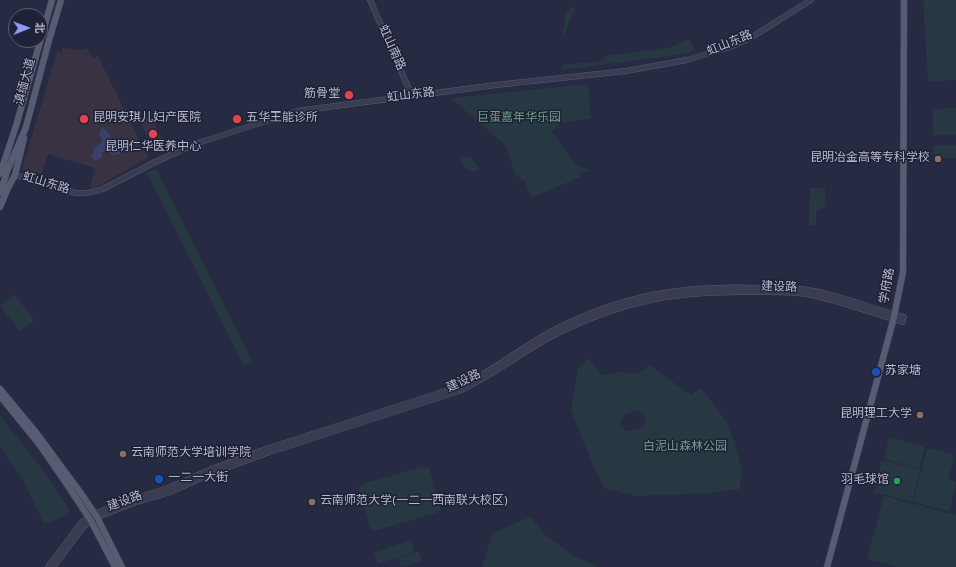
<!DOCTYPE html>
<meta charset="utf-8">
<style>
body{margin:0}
#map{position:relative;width:956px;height:567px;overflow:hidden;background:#262a42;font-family:Overpass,"Noto Sans SC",sans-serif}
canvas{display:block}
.north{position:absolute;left:8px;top:8px;width:40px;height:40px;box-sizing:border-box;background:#1f2237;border:1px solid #5c5e73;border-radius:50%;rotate:89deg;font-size:11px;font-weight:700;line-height:16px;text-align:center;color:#b7b9cc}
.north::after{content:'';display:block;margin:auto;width:14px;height:18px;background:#8f9af9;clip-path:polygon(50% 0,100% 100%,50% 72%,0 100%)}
</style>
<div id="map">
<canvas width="956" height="567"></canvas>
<div class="north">北</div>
</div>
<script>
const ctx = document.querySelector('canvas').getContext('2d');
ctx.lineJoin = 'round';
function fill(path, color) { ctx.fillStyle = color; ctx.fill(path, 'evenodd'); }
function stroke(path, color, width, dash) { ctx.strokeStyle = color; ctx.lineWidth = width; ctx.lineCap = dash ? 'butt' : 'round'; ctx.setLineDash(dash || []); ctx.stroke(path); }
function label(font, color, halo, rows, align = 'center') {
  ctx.font = font + ' Overpass,"Noto Sans SC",sans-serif'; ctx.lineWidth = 3; ctx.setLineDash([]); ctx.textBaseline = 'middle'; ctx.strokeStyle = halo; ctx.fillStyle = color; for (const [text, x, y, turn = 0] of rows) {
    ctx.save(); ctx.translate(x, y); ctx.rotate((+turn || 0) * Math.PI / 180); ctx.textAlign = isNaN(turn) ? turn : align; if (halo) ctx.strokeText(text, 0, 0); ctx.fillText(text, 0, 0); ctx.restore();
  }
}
const medical = new Path2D(`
 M63,48L82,50L87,48L93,58L98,56L148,158L98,186L90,188L95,168L48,154L42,174L22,169L57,52L61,53Z
 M151,116L166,147L155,153L140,121Z`);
const green = new Path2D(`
 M923,0H956V80L928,82Z
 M572,6L575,9L564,35H563L565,14Z
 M690,39L695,50L687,54L561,70L563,65L602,61L606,56L671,47Z
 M588,84L591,119L562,122L552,132L577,165L590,170L579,174L580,177L531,198L525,181L516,176L506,146L451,98Z
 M956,108V135H933V109Z
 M933,145H956V158H934Z
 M460,157H470L480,169L473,172C465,169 463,165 460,157Z
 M156,169L253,362L244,366L147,173Z
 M810,188H825V206L816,212V225H809Z
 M14,294L34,320L20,332L0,306Z
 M589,358L602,375L623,372L637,374L649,365L691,395L701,388L729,425L742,469L740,489L711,493L636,496L604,488L594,468L571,410L578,368ZM638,410L646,417C644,429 638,429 627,431L619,424L625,414Z
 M0,415L51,481L69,509L68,515L44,524L22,478L0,447Z
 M889,437L925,447L919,469L884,459Z
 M927,448L955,455L948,479L956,482V484L949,511L913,502Z
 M882,460L920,470L912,502L874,492Z
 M421,467H429L441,510L436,513L377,530H371L358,488L363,484Z
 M884,496L956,515V567H898L867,559Z
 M530,517L545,535L572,555L598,567H482L493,533Z
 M411,540L414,552L378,564L374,552Z
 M419,551L422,561L401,567L398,558Z`);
const water = new Path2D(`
 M102,127C106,129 106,133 111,135L107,144L119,146L121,151V153C112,158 112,153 105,150L102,153V157L97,161L91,157L95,147L101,143L102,139L99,135Z`);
const tertiary = new Path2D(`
 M370,0L412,96
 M15,175L76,193C86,194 94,192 103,189L155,162L198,143L297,111L496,85L626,71L687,60L730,47L752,37L811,0
 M48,567L82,522L94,514L124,502L168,488L214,468L266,449L458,387C495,371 526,343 562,326C631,293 687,285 762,288C777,288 793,287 808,290C840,295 872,309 904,317
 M53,567L85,525L93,519L136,502L170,492L215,472L267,453L459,391C497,374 527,347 564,330C629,299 680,291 752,292C770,292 789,291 806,294C839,300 871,313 903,322`);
const primary = new Path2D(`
 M0,174L16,126L52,0
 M0,193L8,169L26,127L48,44L61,0
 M0,207L8,188L15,175L24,138
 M0,389L38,435L80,492L97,517L122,567
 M0,396L39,444L66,483L91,521L115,567
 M827,567L893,321L903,272L904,0`);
const markers = [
 [349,95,5,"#e0444e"],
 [84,119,5,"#e0444e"],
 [237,119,5,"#e0444e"],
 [153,134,5,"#e0444e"],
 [938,159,4,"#8d6e63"],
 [876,372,5,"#1a4fb4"],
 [920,415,4,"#8d6e63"],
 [123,454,4,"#8d6e63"],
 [159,479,5,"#1a4fb4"],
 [897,481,4,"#2e9e5b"],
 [312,502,4,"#8d6e63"]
];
const streetNames = [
 ["虹山东路",730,44,-22],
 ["虹山南路",391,48,66],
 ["滇缅大道",26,82,-75],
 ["虹山东路",411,96,-7],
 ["虹山东路",46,184,17],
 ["学府路",888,286,-80],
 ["建设路",779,288,2],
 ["建设路",464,382,-25],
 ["建设路",125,502,-20]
];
const poiNames = [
 ["筋骨堂",340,95,"right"],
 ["昆明安琪儿妇产医院",93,119],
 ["五华王能诊所",246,119],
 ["昆明仁华医养中心",153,148,"center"],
 ["昆明冶金高等专科学校",930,159,"right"],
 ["苏家塘",885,372],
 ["昆明理工大学",912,415,"right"],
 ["云南师范大学培训学院",131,454],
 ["一二一大街",168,479],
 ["羽毛球馆",889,481,"right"],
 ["云南师范大学(一二一西南联大校区)",320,502]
];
const parkNames = [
 ["巨蛋嘉年华乐园",519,119],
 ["白泥山森林公园",685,448]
];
fill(medical, '#393243');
fill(green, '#283843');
fill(water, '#394169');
stroke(tertiary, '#55586c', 6);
stroke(primary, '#44465b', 7);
stroke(tertiary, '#3a3d52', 5);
stroke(primary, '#585c72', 6);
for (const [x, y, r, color] of markers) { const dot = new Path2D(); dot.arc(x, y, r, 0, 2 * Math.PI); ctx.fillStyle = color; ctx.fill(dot); stroke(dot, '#1f2237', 1.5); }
label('12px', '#b7b9cc', '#1f2237', streetNames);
label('12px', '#b7b9cc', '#1f2237', poiNames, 'left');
label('12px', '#6e9d86', '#1f2237', parkNames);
</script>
